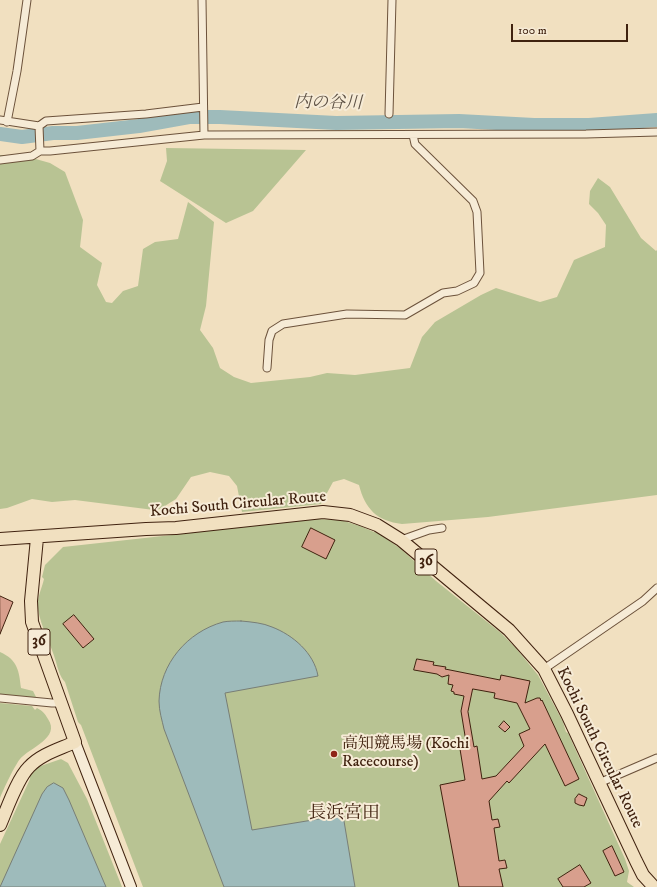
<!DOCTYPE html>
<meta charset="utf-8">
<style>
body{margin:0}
#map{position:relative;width:657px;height:887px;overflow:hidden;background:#f1e0c0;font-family:"IM FELL DW Pica",serif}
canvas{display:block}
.scale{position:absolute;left:511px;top:24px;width:117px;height:18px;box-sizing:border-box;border:2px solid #40220f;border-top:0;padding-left:5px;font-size:12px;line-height:14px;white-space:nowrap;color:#40220f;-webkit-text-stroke:3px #f6ebd6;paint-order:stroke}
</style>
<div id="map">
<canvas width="657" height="887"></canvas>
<div class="scale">100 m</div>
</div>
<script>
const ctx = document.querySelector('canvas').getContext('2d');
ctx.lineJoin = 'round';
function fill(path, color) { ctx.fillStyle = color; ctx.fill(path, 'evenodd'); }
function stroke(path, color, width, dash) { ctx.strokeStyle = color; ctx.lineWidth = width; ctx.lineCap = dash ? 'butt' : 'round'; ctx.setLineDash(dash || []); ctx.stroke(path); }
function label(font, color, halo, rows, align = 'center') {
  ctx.font = font + ' "IM FELL DW Pica","Noto Serif JP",serif'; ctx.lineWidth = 4; ctx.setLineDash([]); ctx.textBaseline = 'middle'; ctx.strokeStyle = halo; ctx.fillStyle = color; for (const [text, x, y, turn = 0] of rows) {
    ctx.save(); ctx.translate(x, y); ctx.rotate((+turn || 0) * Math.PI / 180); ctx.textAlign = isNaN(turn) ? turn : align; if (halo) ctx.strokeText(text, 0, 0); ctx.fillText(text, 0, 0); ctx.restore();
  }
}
const green = new Path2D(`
 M166,148L306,150L253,211L226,223L160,181L167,161Z
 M0,155L25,156L50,163L65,172L83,220L80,247L102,263L97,285L106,302L112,303L123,291L138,286L143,249L155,242L178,239L188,202L214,222L206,306L200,330L213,348L220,368L234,377L251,383L310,377L327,373L355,375L410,368L422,337L435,322L481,295L496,288L540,302L557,297L574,260L605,247L606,225L598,213L589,204L590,191L598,178L610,187L641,238L656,251L657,250V495L488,517L402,524C377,521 365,509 359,485L344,479L333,482L321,504L242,512L237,486L229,476L210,472L191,477L176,499L160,509L154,510L75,500L52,502L32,499L7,508L0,509Z
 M317,519L341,520L360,526L374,532L380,533L381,535L401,549L436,581L501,633L515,647L538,675L563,722L566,732L568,733L625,859L629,871L627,882L634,887H143L81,725L78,722L65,682C60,677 58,669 56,662C51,644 41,628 38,609C36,600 42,588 44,579L42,577L45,565L63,547Z
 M0,652C18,660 19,671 21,688L33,691L37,699L0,695Z
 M0,703L32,706L35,710L37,708C43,711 45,714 48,719C61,738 29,748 20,759C15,765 3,790 0,798Z
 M61,759L68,763L87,799L122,887H0V844L30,779L29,770Z`);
const water = new Path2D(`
 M241,621C252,622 263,623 272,627C293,635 314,653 318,676L225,693L252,830L343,815L355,887H224L164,729C162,720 159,711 159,701C160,664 187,632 223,622C228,621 235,621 241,621Z
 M54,783L63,788L69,800L106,887H0L42,794L47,787Z`);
const river = new Path2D(`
 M0,134L22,137L53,133H77L139,126L189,117H220L336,123L459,121L534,125H589L657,120`);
const building = new Path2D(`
 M311,528L335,540L326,559L302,547Z
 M0,596L13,602L0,634Z
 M74,615L94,639L83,648L63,624Z
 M417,659L434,662L433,665L446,667L445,669L500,680L501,675L530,681L525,703L537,698H540L541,701L542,700L579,779L565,786L545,744L509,783L507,781L489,801L492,820L498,819L500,827L494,828L499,861L505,860L507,868L499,869L503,887H459L440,785L465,780L460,749L467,748L461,711L464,696L454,694V692L451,691L453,685L448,684L449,675L442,677L437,674L414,670ZM473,689L495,693L494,698L517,703L530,729L519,734L524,746L496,776L482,779L477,746L474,747L468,712Z
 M504,721L510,727L505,732L499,727Z
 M579,794L587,798L584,806L579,805L575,803V799Z
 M612,846L624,872L615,876L603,851Z
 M580,865L591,883L584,887H563L558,879Z`);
const street = new Path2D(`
 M202,0L204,135
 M389,114L392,0
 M0,120L39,126L46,121L146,114L203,107
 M7,122L17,71L27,0
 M39,126L40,151
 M0,160L32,156L40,151H50L204,135L586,134L657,132
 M267,368L269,340L272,331L283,324L347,314L405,315L443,293L457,291L474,283L480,273L477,212L473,201L415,144L413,135
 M401,540L429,530L442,528
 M544,669L643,601L657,588
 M0,698L52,703H61
 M599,783L657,758`);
const secondary = new Path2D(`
 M75,742L131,887`);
const primary = new Path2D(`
 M0,539L146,529L176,528L323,512L350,515L377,525L401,540L509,630L544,669L567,714L636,861L643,875L654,887
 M0,825C7,809 17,779 29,767C41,754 60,749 75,742L32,622L31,601L37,538`);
const markers = [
 [334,754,4,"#8f2418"]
];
const shields = [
 [426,562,22],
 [39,642,22]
];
const shieldNames = [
 ["36",426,562],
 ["36",39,642]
];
const streetNames = [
 ["Kochi South Circular Route",238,505,-5],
 ["Kochi South Circular Route",599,748,64]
];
const poiNames = [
 ["高知競馬場 (Kōchi",342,745],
 ["Racecourse)",342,763]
];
const waterNames = [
 ["内の谷川",328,104,1]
];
const quarterNames = [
 ["長浜宮田",344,814]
];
fill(green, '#b8c393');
fill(water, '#9ebbbb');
stroke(water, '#787e76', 1);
stroke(river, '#9ebbbb', 14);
fill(building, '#d89f8d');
stroke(building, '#40220f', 1);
stroke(street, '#6c523b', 9);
stroke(secondary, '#40220f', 12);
stroke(primary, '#40220f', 14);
stroke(street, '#f6ebd6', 7);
stroke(secondary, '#f6ebd6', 10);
stroke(primary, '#f1e0c0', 12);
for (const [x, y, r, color] of markers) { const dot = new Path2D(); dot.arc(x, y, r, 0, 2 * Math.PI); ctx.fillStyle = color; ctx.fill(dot); stroke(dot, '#f6ebd6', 1.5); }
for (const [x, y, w] of shields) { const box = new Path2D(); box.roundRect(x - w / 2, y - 13, w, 26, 3); ctx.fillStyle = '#f6ebd6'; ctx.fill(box); stroke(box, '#40220f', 1); }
label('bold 15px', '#40220f', null, shieldNames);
label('16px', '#40220f', '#f6ebd6', streetNames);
label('16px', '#40220f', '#f6ebd6', poiNames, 'left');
label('italic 17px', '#5c5043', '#f6ebd6', waterNames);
label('18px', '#40220f', '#f6ebd6', quarterNames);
</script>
